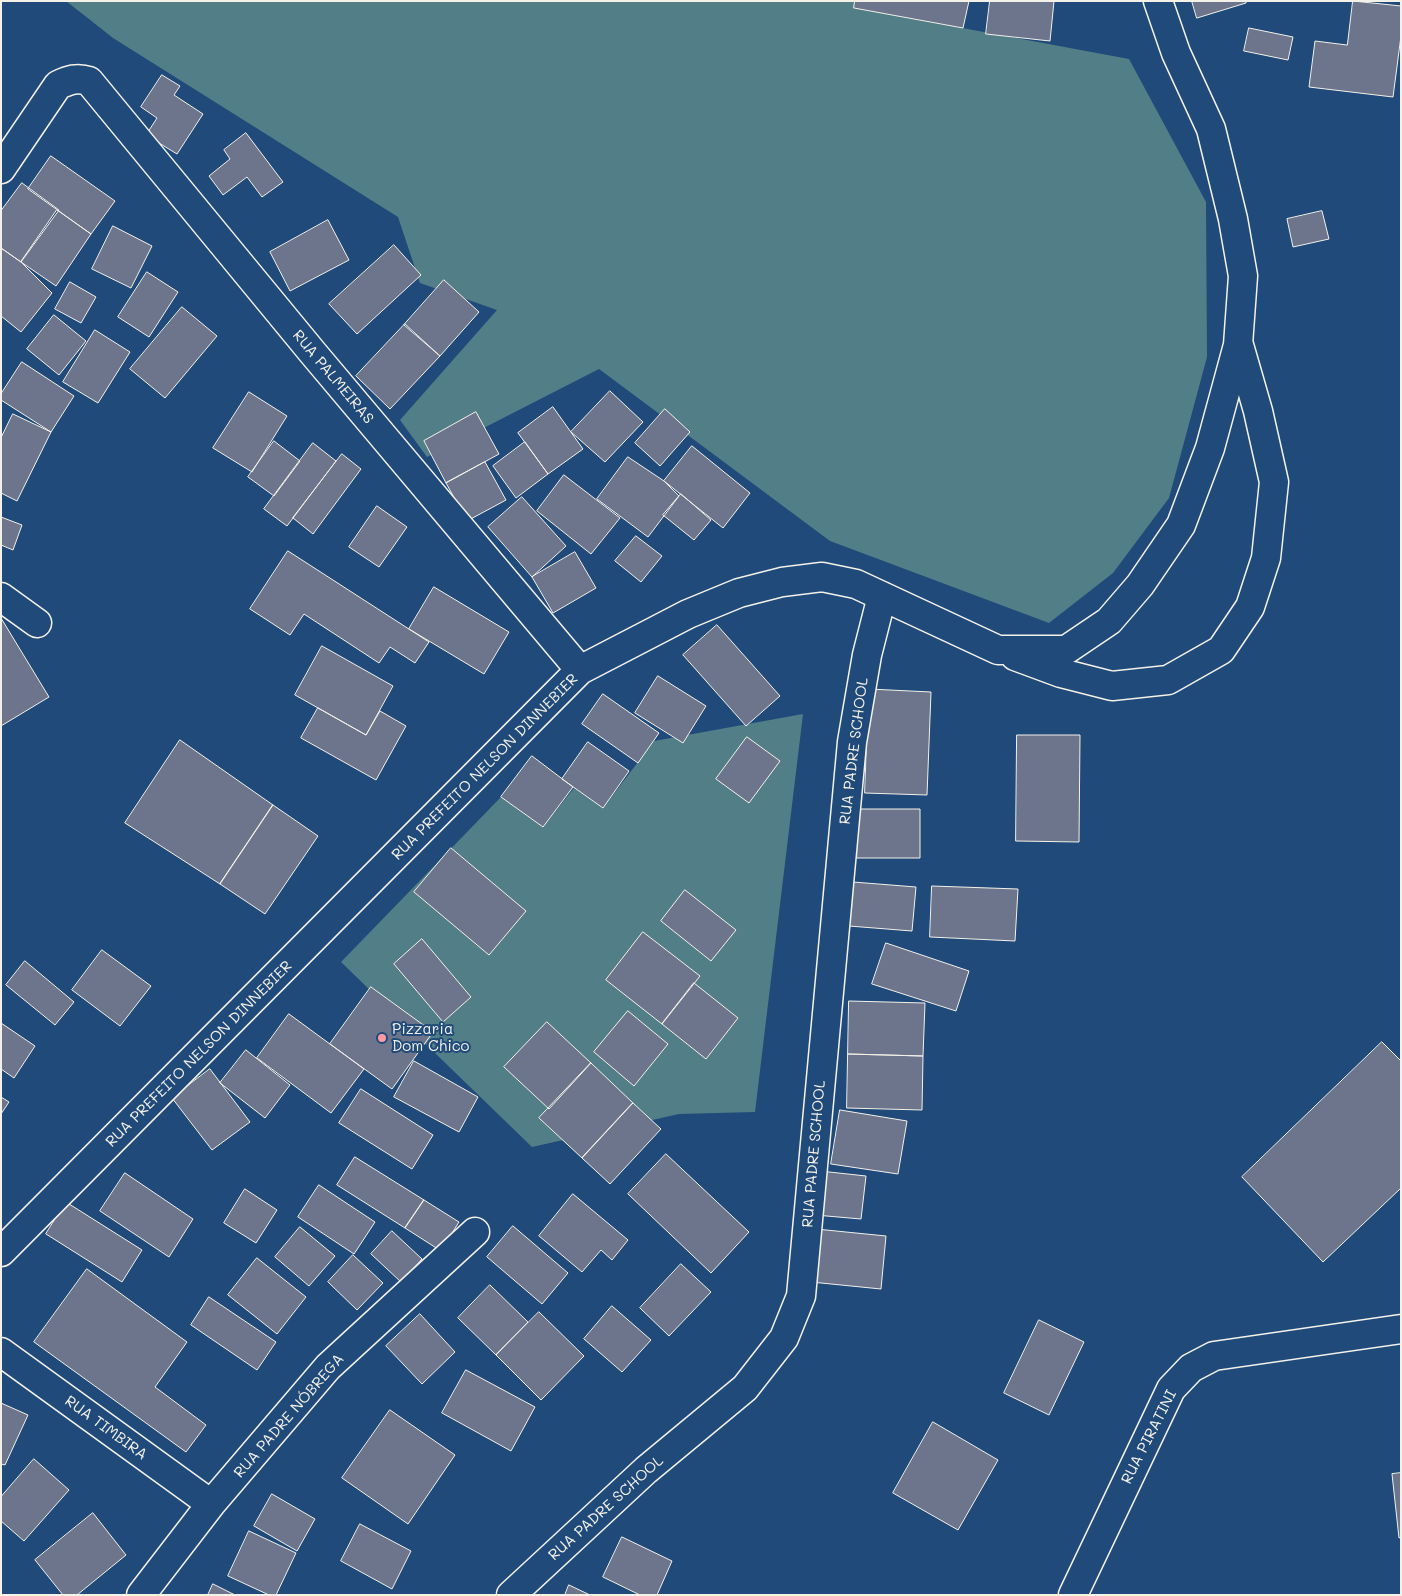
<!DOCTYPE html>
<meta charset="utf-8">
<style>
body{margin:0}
#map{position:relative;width:1402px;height:1596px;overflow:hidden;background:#1f4a7a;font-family:Mali,sans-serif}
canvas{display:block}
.frame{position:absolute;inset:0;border:2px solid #f4f1e8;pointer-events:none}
</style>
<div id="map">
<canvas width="1402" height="1596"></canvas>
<div class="frame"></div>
</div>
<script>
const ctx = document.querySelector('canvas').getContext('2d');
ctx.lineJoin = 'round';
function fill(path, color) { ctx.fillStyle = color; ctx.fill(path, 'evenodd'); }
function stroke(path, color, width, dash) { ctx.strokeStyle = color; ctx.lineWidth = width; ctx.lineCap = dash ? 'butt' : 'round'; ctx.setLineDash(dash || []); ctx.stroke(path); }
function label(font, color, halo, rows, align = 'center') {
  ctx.font = font + ' Mali,sans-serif'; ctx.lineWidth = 4; ctx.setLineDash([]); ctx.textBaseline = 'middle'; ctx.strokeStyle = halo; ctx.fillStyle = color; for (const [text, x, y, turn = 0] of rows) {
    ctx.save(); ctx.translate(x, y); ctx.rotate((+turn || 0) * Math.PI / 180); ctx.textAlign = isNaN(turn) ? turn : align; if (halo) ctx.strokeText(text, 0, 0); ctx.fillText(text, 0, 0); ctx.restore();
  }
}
const green = new Path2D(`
 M66,1H856L855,8L1129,59L1206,202L1207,357L1169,498L1113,573L1049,623L830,541L599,369L427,457L400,420L497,310L420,283L398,217L113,38Z
 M803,714L755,1112L679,1114L532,1147L341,962L501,797L543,827L574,788L603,808L654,741Z`);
const building = new Path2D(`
 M855,1H969L963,28L854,8Z
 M990,1H1054L1050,41L986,34Z
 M1192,1H1246V3L1197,18Z
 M1353,1L1401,6V36L1393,97L1309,87L1315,41L1347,45Z
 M1249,28L1293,37L1288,60L1244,51Z
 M162,75L180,86L174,95L203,114L177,154L146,135L157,118L141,107Z
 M246,133L283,182L262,197L247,177L223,195L209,176L230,159L224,150Z
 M51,156L115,201L91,234L28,189Z
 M22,183L59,210L21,262L1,248V211Z
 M57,210L91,234L56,286L21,262Z
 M1322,211L1329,239L1293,247L1287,219Z
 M328,220L349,260L290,291L270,252Z
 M113,226L152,246L131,288L92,269Z
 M394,245L421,275L357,334L329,304Z
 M1,248L21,262L52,293L21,332L1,316Z
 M147,272L178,292L149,337L118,317Z
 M444,280L479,312L440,356L404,325Z
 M70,282L96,297L81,323L55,309Z
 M182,307L217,336L165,398L130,369Z
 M54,315L86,341L59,375L27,349Z
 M405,324L440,356L390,409L356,376Z
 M95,330L130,352L98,403L63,382Z
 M22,362L74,396L51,432L1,400V394Z
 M610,391L643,422L605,462L571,432Z
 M249,392L287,416L252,472L213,448Z
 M553,407L583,449L548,474L518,433Z
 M665,409L690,432L660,466L635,443Z
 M476,412L499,454L446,483L424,441Z
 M13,414L51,432L17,501L1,493V438Z
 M274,441L300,461L274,496L248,477Z
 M525,442L548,474L516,498L493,466Z
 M313,443L336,461L287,526L264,509Z
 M692,446L750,493L723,528L664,481Z
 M342,454L361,469L313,534L293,518Z
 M628,457L664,481L679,496L648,537L597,499Z
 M485,462L506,500L467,521L446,483Z
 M564,475L620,518L591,554L537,511Z
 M681,494L711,520L694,540L663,515Z
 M522,497L566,546L532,577L488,527Z
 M377,506L407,527L379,567L349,547Z
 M1,517L22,525L13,550L1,545Z
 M636,536L662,556L641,582L615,561Z
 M288,551L429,642L415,663L390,647L379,663L304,614L290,635L250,609Z
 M575,552L596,588L553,613L532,577Z
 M434,587L509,632L484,674L409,629Z
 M1,618L49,697L1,726Z
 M717,625L780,696L746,726L683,655Z
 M322,646L393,686L366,735L295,695Z
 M658,676L706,706L683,743L635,713Z
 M869,689L931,692L927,795L865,793Z
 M603,694L659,733L638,763L582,724Z
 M318,708L366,735L380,711L406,726L376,780L301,738Z
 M1017,735H1080L1079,842L1016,841Z
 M747,737L780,761L749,803L716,779Z
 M180,740L273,805L220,884L125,823Z
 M588,742L629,771L603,808L562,779Z
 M532,756L573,787L543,827L501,797Z
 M273,805L318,836L265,914L220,884Z
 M857,809H920V858H857Z
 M451,848L526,911L489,955L414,892Z
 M853,882L916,887L912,931L849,926Z
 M932,886L1018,889L1015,941L930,937Z
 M685,890L736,930L711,961L661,921Z
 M643,932L700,976L662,1024L606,980Z
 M422,939L471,997L443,1022L394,964Z
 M886,943L969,971L956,1011L872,984Z
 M102,950L151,986L120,1026L72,990Z
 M25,961L74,1002L55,1025L6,985Z
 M694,983L738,1018L706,1059L662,1024Z
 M371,987L433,1032L392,1089L330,1044Z
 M849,1001L925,1003L923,1056L848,1054Z
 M628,1011L668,1044L634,1086L594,1052Z
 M289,1014L364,1069L331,1113L257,1058Z
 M547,1022L591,1063L549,1109L504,1067Z
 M1,1023L35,1046L14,1078L1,1069Z
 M1382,1042L1401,1061V1188L1323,1262L1242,1177Z
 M246,1050L290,1085L265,1118L220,1083Z
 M848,1054L923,1056L922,1110L847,1108Z
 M414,1061L478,1097L459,1132L394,1097Z
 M591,1063L633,1103L582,1158L539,1118Z
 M210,1069L250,1122L212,1150L172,1098Z
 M361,1089L433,1135L412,1169L339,1123Z
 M1,1097L9,1102L1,1114Z
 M633,1103L661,1129L610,1184L582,1158Z
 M840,1110L907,1121L898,1174L831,1164Z
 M666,1154L749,1232L711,1273L628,1194Z
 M355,1157L424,1200L405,1228L337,1185Z
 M820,1171L866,1176L861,1219L815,1215Z
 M125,1173L193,1219L169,1257L100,1211Z
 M319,1185L375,1222L354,1254L298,1217Z
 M245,1189L277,1210L256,1243L224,1223Z
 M573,1194L628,1240L612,1260L601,1250L582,1272L539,1236Z
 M424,1200L459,1222L441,1251L405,1228Z
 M66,1202L142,1250L122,1282L46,1234Z
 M513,1226L568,1273L542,1304L487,1257Z
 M300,1227L335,1256L309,1286L275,1257Z
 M816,1229L886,1236L881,1289L811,1282Z
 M392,1231L422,1259L401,1282L371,1254Z
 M353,1255L383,1283L357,1310L328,1282Z
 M257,1258L306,1297L277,1334L228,1295Z
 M681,1264L711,1292L669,1336L640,1308Z
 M87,1269L187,1342L155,1387L206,1425L186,1452L34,1342Z
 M490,1285L528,1322L496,1355L458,1318Z
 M209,1297L276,1342L257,1370L191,1325Z
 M612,1306L651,1340L622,1372L584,1339Z
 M539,1312L584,1356L541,1400L496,1355Z
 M420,1314L455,1352L422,1384L386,1346Z
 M1039,1320L1084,1342L1049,1415L1004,1393Z
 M466,1370L535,1407L511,1451L442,1413Z
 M1,1403L28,1415L5,1465L1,1464Z
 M390,1410L455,1455L408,1524L342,1478Z
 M933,1422L998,1460L958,1530L893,1493Z
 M34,1459L69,1490L24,1541L1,1521V1497Z
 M1401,1473V1537L1399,1538L1392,1474Z
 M272,1494L315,1519L297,1551L254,1526Z
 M93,1513L126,1555L77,1595H63L35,1560Z
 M360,1524L411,1551L392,1589L341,1561Z
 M249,1531L296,1553L276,1595H269L228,1576Z
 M622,1537L672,1561L657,1595H640L603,1577Z
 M213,1584L235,1595H208Z
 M569,1585L590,1595H565Z`);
const minor = new Path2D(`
 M1,169L58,85C69,80 77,77 89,81L313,353L580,670
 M1,597L37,623
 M1015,656L1061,673L1112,686L1168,680L1221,650L1250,607L1266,558L1274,482L1258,411L1239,345
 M1,1252L580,670L688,614L739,593L782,582L822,577L856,584L998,650H1066L1109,621L1140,585L1181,525L1210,448L1238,345L1243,276L1233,219L1211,129L1176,53L1158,1
 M1,1352L211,1504
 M141,1595L211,1504L328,1367L475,1232
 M511,1595L646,1470L745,1388L784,1338L801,1296L852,742L867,655L882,596
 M1073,1595L1171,1389L1191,1368L1214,1356L1401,1329`);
const markers = [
 [382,1038,5,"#ff9aa2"]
];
const streetNames = [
 ["RUA PALMEIRAS",333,377,50],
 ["RUA PADRE SCHOOL",854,751,-83],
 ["RUA PREFEITO NELSON DINNEBIER",485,767,-45],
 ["RUA PREFEITO NELSON DINNEBIER",199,1054,-45],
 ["RUA PADRE SCHOOL",814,1154,-85],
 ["RUA PADRE NÓBREGA",289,1416,-49],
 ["RUA TIMBIRA",106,1428,36],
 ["RUA PIRATINI",1149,1437,-63],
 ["RUA PADRE SCHOOL",606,1508,-42]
];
const poiNames = [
 ["Pizzaria",392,1029],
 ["Dom Chico",392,1046]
];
fill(green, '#527e87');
fill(building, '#6c758c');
stroke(building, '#f4f1e8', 1);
stroke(minor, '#f4f1e8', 31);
stroke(minor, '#1f4a7a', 28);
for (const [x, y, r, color] of markers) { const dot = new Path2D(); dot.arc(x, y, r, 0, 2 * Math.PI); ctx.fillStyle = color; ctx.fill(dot); stroke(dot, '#1f4a7a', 2); }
label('15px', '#f4f1e8', '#1f4a7a', streetNames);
label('15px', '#f4f1e8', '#1f4a7a', poiNames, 'left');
</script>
